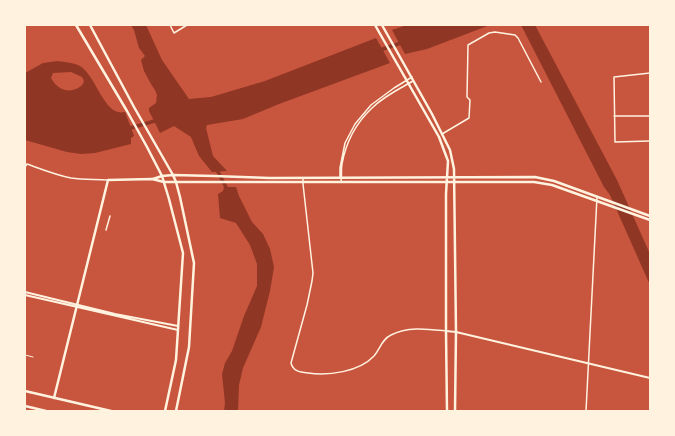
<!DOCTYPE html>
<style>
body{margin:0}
#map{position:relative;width:675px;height:436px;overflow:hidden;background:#c8553d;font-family:Mulish,sans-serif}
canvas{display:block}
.frame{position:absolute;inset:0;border:26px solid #fff3e0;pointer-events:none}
</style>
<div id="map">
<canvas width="675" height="436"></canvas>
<div class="frame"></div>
</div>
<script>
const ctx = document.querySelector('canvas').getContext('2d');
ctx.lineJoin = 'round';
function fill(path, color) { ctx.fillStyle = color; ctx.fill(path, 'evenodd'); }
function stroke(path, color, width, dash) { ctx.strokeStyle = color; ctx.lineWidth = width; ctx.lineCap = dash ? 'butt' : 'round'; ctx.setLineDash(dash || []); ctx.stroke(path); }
const water = new Path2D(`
 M131,25H146L162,60L189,99L211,97L265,81L376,38L390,63L279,104L243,119L207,125L206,128L213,156L227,171L212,172L199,156L191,137L174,126L160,133L149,111V108L156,103L157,95L155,90L151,84L144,71L141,60L145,56L139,48L134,30Z
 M407,25H490L427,49L405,54L392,30Z
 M521,25H535L617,180L650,254V285L610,195L604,187Z
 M58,61C65,62 74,63 80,66C94,74 103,109 118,112C121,113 123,112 125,112L134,136L131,138V144L95,153L81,154L67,152L25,140V73L43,63ZM71,72L82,77L84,81C83,85 81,86 78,88C67,94 56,88 51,78L53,73Z
 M224,187H236L239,196L252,222L263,234L270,249L274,267L270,291L261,327L243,368L239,385L238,411H224L225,403L222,374L225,363L232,351L244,316L257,286V264L250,245L236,223L220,218L218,194L223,191Z`);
const canal = new Path2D(`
 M380,50L404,42
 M127,129L158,120
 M216,168L228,191`);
const pedestrian = new Path2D(`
 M25,355L33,357`);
const minor = new Path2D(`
 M170,25L174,33L187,25
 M650,73L614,77L615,142L650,141
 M614,116H650
 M442,134L469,118L470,100L467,97L468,45L489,33L495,32L515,35L518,38L541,82
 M25,167L27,164C41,169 56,175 71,178C84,180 96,179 108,180
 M340,177V168L345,143L355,124L371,105L394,88L412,77
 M303,178V184L313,273L312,281L307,305L291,363C293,371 299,372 308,373C328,376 359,372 374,356C381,348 381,340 391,335C408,326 428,329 446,331
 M341,182C342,176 341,169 342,164C346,142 356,123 372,108C384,96 399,89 413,81
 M106,230L110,216
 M586,411L597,197`);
const tertiary = new Path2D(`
 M25,292L115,314L178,326
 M25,295L178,330
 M446,331L456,332L650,378`);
const secondary = new Path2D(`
 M375,25L439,137L448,161L446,194V331L447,411
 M382,25L432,114L450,150L454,169L456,332L455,411
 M153,179L162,176L173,175L214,176L270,178L535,177L554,181L650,216
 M54,398L108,180L152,179L164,182H534L552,185L650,220`);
const primary = new Path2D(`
 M76,25L127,111L147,147L162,176L169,199L183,253L176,360L165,411
 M90,25L134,107L173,175L176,182L180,197L194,263L189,347L176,411
 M25,391L111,411
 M25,406L46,411`);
fill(water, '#8f3625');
stroke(canal, '#8f3625', 3.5);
stroke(pedestrian, '#fff3e0', 1);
stroke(minor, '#fff3e0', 1.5);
stroke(tertiary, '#fff3e0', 2);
stroke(secondary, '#fff3e0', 2.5);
stroke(primary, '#fff3e0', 2.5);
</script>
